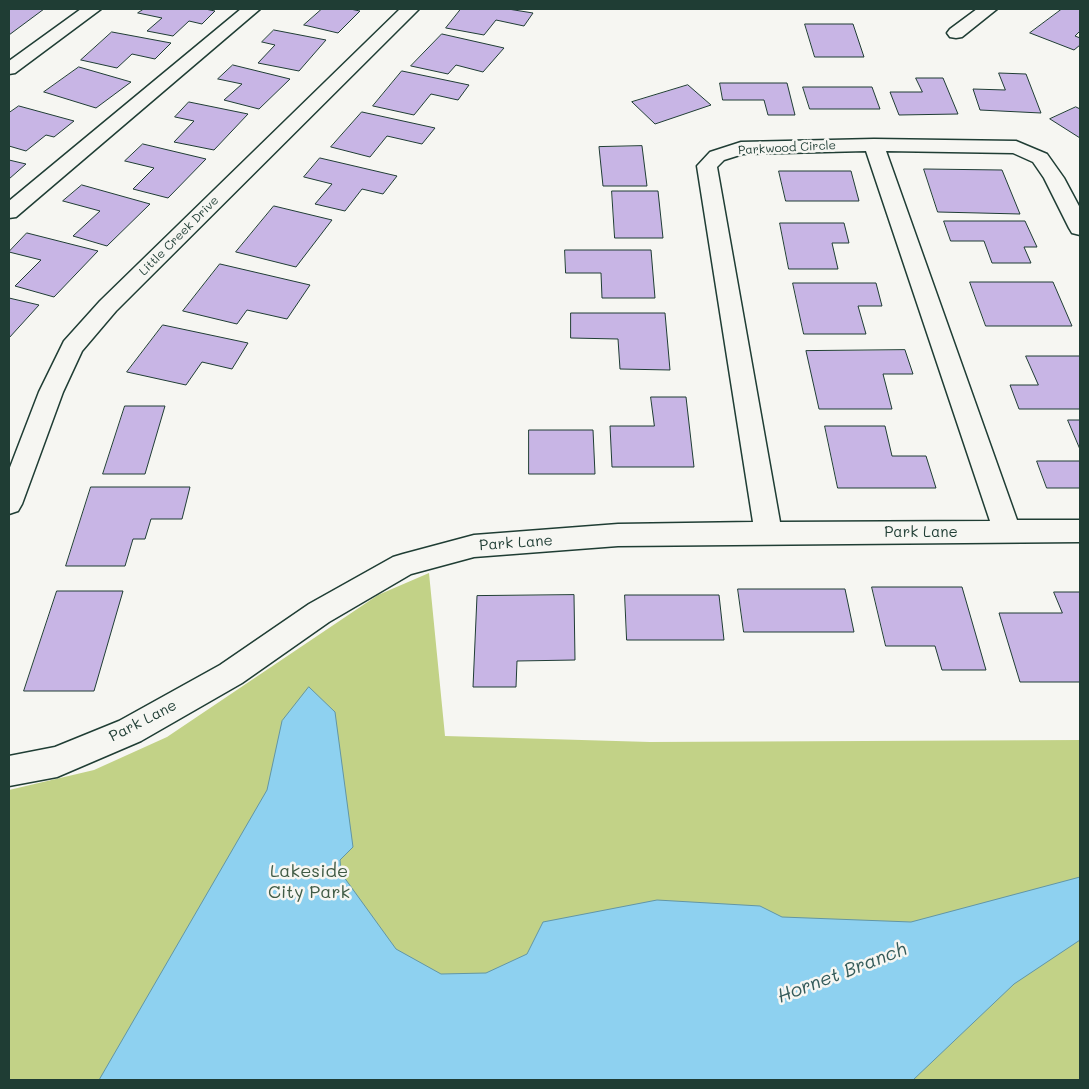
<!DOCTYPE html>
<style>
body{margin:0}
#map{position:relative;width:1089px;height:1089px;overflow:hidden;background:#f6f6f2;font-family:Mali,sans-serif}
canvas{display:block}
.frame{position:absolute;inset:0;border:10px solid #1f3d34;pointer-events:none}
</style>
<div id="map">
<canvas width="1089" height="1089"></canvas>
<div class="frame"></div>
</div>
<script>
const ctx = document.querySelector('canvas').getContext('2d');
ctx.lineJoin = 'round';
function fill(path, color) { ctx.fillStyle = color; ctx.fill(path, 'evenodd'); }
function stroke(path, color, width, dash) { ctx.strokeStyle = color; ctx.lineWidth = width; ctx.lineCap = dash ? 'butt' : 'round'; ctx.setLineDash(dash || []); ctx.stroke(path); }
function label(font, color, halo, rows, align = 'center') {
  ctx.font = font + ' Mali,sans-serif'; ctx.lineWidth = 5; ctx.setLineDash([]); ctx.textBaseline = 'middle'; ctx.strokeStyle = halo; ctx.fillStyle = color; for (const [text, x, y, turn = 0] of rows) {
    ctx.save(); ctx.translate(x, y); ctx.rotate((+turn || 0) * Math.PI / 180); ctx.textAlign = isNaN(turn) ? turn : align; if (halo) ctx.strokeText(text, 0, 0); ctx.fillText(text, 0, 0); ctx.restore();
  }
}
const green = new Path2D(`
 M429,573L445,736L650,742L1080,740V1080H9V790L94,770L167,737L378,595Z`);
const water = new Path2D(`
 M309,687L335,712L353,847L340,860L341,873L396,949L441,974L486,973L527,954L543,922L657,900L760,906L782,917L911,922L1080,877V940L1014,984L913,1080H99L267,790L282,721Z`);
const building = new Path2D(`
 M9,9H44L9,35Z
 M144,9H205L215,11L202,24L189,21L173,36L147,31L162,18L138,13Z
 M322,9H350L360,11L338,33L304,25Z
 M461,9H508L533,13L524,26L496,20L484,35L446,28Z
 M1062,9H1080V31L1075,36L1080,38V45L1074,50L1030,33Z
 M805,24H853L864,57H815Z
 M274,30L326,40L299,71L258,63L275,45L262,42Z
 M112,32L171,43L155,59L132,54L117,68L81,60Z
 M442,34L504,48L483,72L456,65L448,74L411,66Z
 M233,65L290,79L259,109L224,100L242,84L218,79Z
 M79,67L131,82L96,108L44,92Z
 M402,71L469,85L458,100L431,94L414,115L373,106Z
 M999,73L1026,74L1041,113L980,110L973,89L1005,90Z
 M916,78H943L958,114L899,115L890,92H922Z
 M720,83H787L795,115H768L764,100H723Z
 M688,85L711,105L655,124L632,102Z
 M803,87H872L880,109H810Z
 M189,102L248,114L214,150L174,142L194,121L175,117Z
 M19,106L74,121L54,137L46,135L26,151L9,146V113Z
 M1076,107L1080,109V138L1050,119Z
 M362,112L435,128L422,144L387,136L370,157L331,147Z
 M143,144L206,159L168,198L133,189L154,168L125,161Z
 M642,146L647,186H603L599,147Z
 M320,158L397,176L383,194L362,189L345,211L315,204L332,184L304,177Z
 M9,160L26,164L9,179Z
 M924,169L1002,170L1020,214L938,212Z
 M779,171H851L859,201H786Z
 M82,185L150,204L107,246L73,236L100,211L63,201Z
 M612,191H658L663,238H615Z
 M274,206L332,220L296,267L236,252Z
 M944,221H1025L1037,247H1024L1031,263H992L984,241H951Z
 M780,223H844L849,243H832L838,269H789Z
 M27,233L98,251L54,297L15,286L41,260L9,252Z
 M565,250H651L655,298H602L601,273H566Z
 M220,264L310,285L287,319L247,310L237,324L183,311Z
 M970,282H1053L1072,326H986Z
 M793,283H876L882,306H858L866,334H804Z
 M9,298L39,305L9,338Z
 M571,313H665L670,370L620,369L618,339L571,338Z
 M163,325L248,343L232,369L202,362L186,385L127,372Z
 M905,350L913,374H883L892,409H819L806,351Z
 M1026,356H1080V409H1019L1010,385H1038Z
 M651,397H686L694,467H612L610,426H654Z
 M125,406H165L145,474H103Z
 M1068,420H1080V449Z
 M825,426H885L892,456H926L936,488H838Z
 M529,430H593L595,474H529Z
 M1037,461H1080V488H1047Z
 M91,487H190L182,519H151L145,539H133L125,566H66Z
 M872,587H962L986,670H942L935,646H886Z
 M738,589H845L854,632H744Z
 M57,591H123L94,691H24Z
 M1054,592H1080V682H1020L999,613H1062Z
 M574,595L575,660L517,661L516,687H473L477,596Z
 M625,595H719L724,640H627Z`);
const minor = new Path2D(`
 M81,9H101L15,73L9,74V61Z
 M241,9H260L16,217L9,218V201Z
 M400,9H419L116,311L82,351L63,392L22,504L18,511L9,514V470L39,392L64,341L100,301Z
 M977,9H997L962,37L956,38L950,37L947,33L950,29Z
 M874,139L1016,141L1047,154L1064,178L1080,208V235L1072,233L1069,228L1044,178L1033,162L1013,153L886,151L1017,520H1080V542L618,546L474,557L411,574L329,622L242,683L141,741L57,777L9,786V756L55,747L119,721L220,665L309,604L393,557L403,554L474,535L618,524L753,522L697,166L710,152L741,142ZM866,151L990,521L780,522L717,167L724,160L743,154Z`);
const farStreetnames = [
 ["Parkwood Circle",787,148,-3],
 ["Little Creek Drive",179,236,-45]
];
const streetNames = [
 ["Park Lane",921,532],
 ["Park Lane",516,543,-4],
 ["Park Lane",143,721,-27]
];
const nearParknames = [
 ["Lakeside",309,871],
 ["City Park",309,892]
];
const nearWaternames = [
 ["Hornet Branch",842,973,-21]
];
fill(green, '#c2d287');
fill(water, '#8ed1f0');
stroke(water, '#6296a5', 1);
fill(building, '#c8b5e5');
stroke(building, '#1f3d34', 1);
stroke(minor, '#1f3d34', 3);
fill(minor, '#f6f6f2');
label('12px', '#1f3d34', '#f6f6f2', farStreetnames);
label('15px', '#1f3d34', '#f6f6f2', streetNames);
label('18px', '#405b45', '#f6f6f2', nearParknames);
label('italic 19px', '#355b5a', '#f6f6f2', nearWaternames);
</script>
